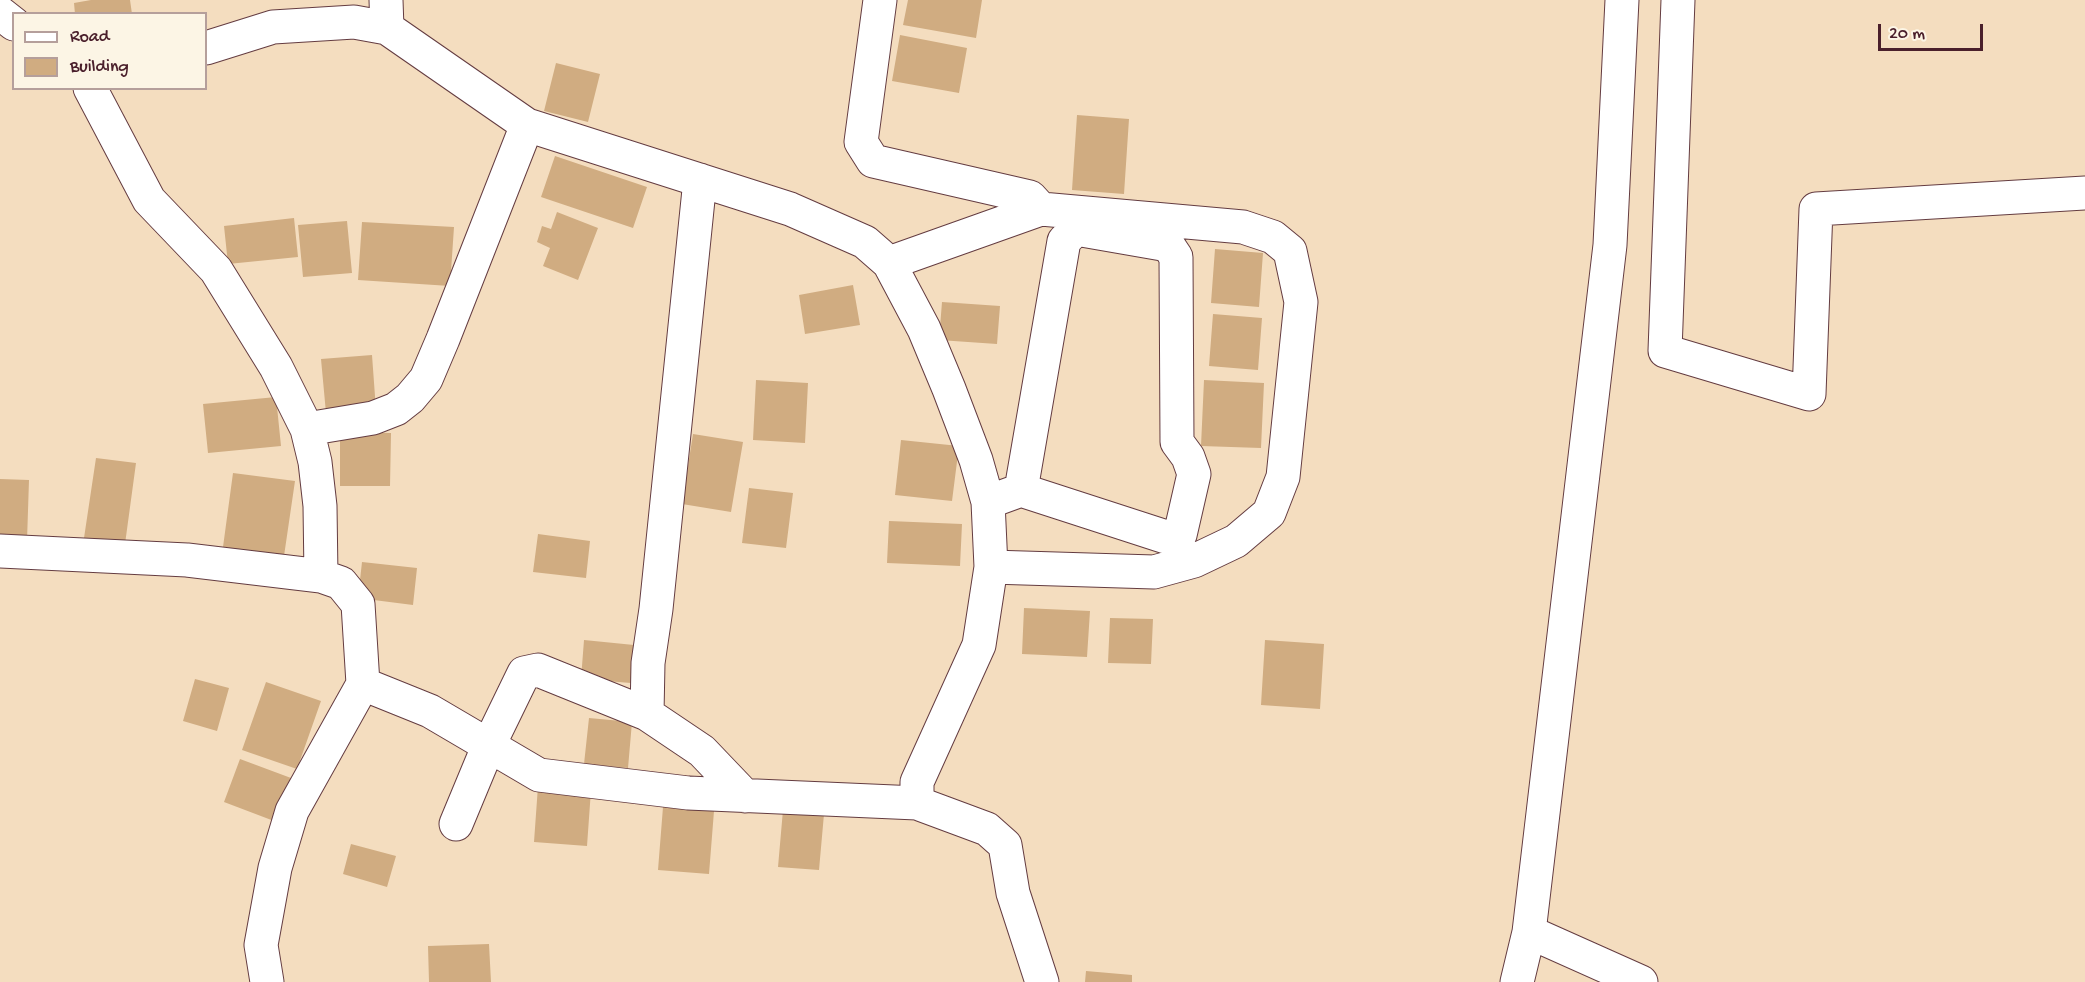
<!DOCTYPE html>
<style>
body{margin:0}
#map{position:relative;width:2085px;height:982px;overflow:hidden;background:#f4ddbf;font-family:"Gochi Hand",sans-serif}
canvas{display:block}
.legend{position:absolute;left:12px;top:12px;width:195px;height:78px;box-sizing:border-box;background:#fcf5e5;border:2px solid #b59f9b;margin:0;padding:8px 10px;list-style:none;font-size:18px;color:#4a1f2b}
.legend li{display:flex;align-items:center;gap:12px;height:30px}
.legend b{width:30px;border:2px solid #b59f9b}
.scale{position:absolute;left:1878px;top:24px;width:105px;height:27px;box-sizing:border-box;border:3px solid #4a1f2b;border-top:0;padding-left:8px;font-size:18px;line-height:21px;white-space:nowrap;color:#4a1f2b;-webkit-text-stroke:4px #fcf5e5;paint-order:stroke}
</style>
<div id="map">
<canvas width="2085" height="982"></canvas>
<ul class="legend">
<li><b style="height:8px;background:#fff"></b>Road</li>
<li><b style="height:16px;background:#d0ac81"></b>Building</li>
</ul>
<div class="scale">20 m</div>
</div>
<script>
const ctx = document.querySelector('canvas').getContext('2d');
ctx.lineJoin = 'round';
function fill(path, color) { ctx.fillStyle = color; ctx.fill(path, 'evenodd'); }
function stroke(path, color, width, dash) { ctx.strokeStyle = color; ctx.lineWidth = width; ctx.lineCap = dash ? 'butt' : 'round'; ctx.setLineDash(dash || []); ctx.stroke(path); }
const building = new Path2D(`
 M91,0H130L132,14H75L74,3Z
 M908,0H982L976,38L903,25Z
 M900,35L967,48L959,93L892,81Z
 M556,63L600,74L588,122L544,111Z
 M1077,115L1129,119L1124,194L1072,190Z
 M555,156L647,187L633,228L541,197Z
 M557,212L598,228L578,280L543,266L550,248L537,242L542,226L551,229Z
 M294,218L298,257L228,264L224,226Z
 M347,221L352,273L303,277L298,225Z
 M362,222L454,227L450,286L358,280Z
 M1215,249L1263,253L1259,307L1211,303Z
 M853,285L860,325L805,334L799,295Z
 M942,302L1000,306L997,344L939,340Z
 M1213,314L1262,318L1258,370L1209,366Z
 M372,355L376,410L326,413L321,359Z
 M756,380L808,383L805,443L753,440Z
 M1204,380L1264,383L1261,448L1201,446Z
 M276,397L281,446L208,453L203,404Z
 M340,432L391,433L390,486H340Z
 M693,434L743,442L731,512L682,504Z
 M901,440L959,446L952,501L895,495Z
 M96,458L136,463L125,544L84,538Z
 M233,473L295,481L284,556L223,547Z
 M0,479L29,480L27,541L0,539Z
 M749,488L793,493L786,548L742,543Z
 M889,521L962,524L960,566L887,563Z
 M538,534L590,541L586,578L533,572Z
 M362,562L417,568L413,605L358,598Z
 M1024,608L1090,611L1087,657L1022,654Z
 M1110,618L1153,619L1151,664L1108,663Z
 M584,640L634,645L631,683L581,679Z
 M1265,640L1324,644L1320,709L1261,705Z
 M195,679L229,688L217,731L183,721Z
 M266,682L321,701L297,769L242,750Z
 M589,718L632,722L628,768L584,764Z
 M240,759L291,778L274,821L224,802Z
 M538,786L591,790L587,846L534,842Z
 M663,807L714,811L709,874L658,870Z
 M783,810L824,814L819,870L778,867Z
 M351,844L396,856L387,887L343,874Z
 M489,944L491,982H429L428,946Z
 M1086,971L1132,975V982H1085Z`);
const minor = new Path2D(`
 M386,0L387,28
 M880,0L861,142L873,161L1030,197L1041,209L889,263
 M1678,0L1665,351L1809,394L1816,209L2085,193
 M0,13L14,24
 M206,48L273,27L354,22L387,28L527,125L790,209L865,242L889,263L924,329L949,389L976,460L988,502L991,567L979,645L917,782V803
 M90,88L149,200L216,270L276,367L307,429L315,462L320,506L321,576
 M700,180L656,609L648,663L647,714L702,751L745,796
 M307,429L373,418L396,409L410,398L426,379L443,339L527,125
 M988,502L1021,490L1064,241L1076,229L1168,245L1176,257L1177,442L1188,457L1194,474L1180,535L1166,537L1021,490
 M0,551L187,560L321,576L341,583L358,604L363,684L292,811L275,868L261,945L267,982
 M991,567L1154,572L1194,561L1236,541L1269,513L1283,477L1301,302L1290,251L1273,237L1243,227L1041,209
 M363,684L430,711L539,775L688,793L917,803L987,829L1005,845L1013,893L1042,982
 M456,824L488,747L524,673L538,670L647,714
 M1529,932L1610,245L1622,0
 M1517,982L1529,932L1641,982`);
fill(building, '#d0ac81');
stroke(minor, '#643c41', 35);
stroke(minor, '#fff', 33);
</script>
